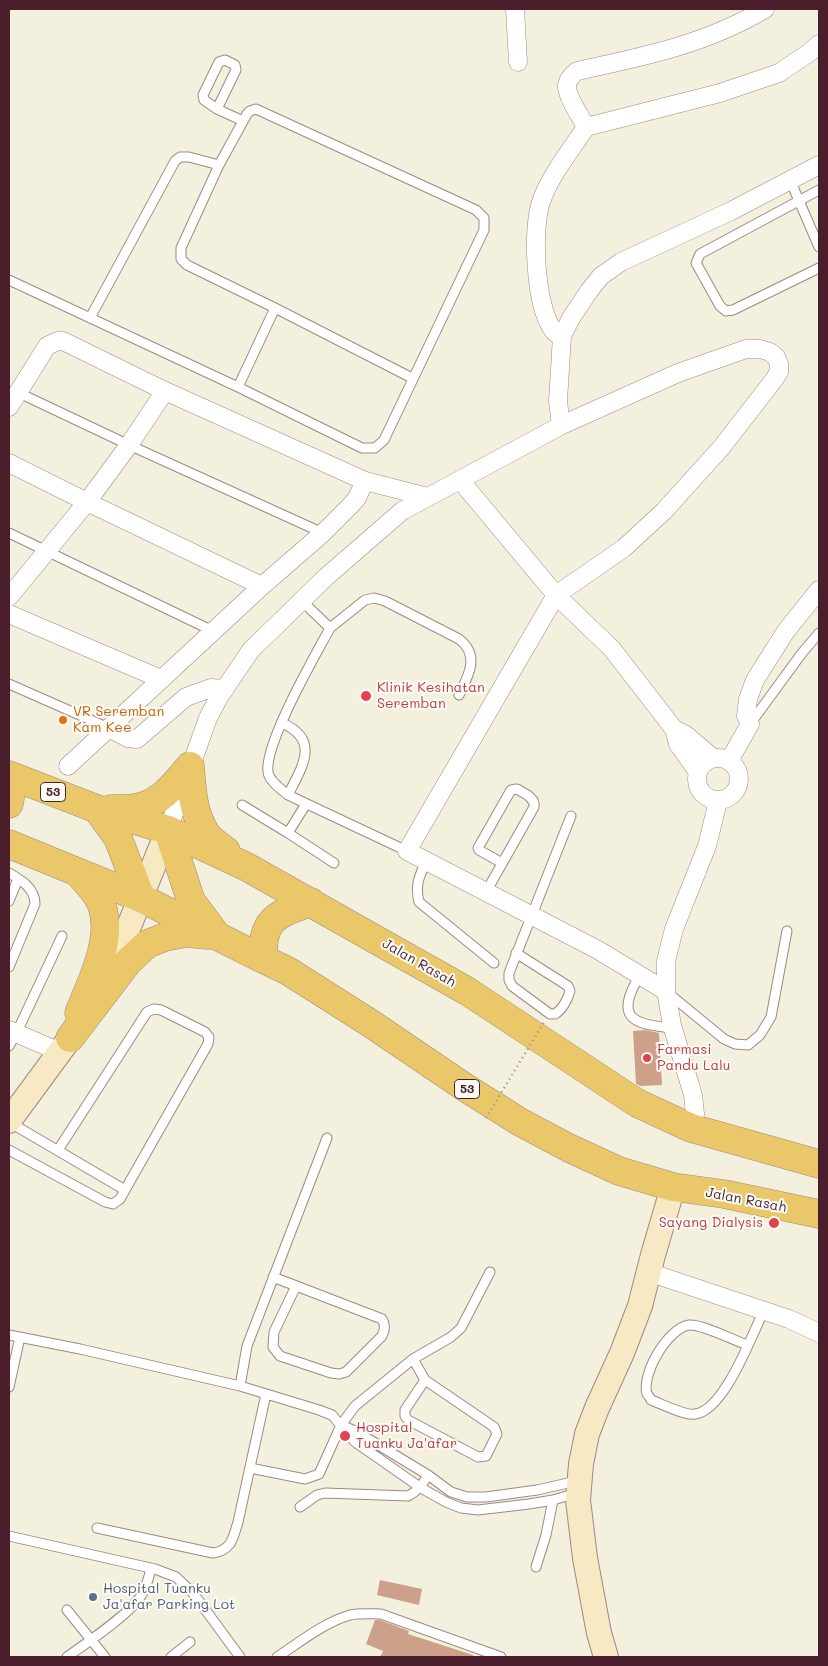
<!DOCTYPE html>
<style>
body{margin:0}
#map{position:relative;width:828px;height:1666px;overflow:hidden;background:#f4f0de;font-family:Mali,sans-serif}
canvas{display:block}
.frame{position:absolute;inset:0;border:10px solid #4a1f2b;pointer-events:none}
</style>
<div id="map">
<canvas width="828" height="1666"></canvas>
<div class="frame"></div>
</div>
<script>
const ctx = document.querySelector('canvas').getContext('2d');
ctx.lineJoin = 'round';
function fill(path, color) { ctx.fillStyle = color; ctx.fill(path, 'evenodd'); }
function stroke(path, color, width, dash) { ctx.strokeStyle = color; ctx.lineWidth = width; ctx.lineCap = dash ? 'butt' : 'round'; ctx.setLineDash(dash || []); ctx.stroke(path); }
function label(font, color, halo, rows, align = 'center') {
  ctx.font = font + ' Mali,sans-serif'; ctx.lineWidth = 4; ctx.setLineDash([]); ctx.textBaseline = 'middle'; ctx.strokeStyle = halo; ctx.fillStyle = color; for (const [text, x, y, turn = 0] of rows) {
    ctx.save(); ctx.translate(x, y); ctx.rotate((+turn || 0) * Math.PI / 180); ctx.textAlign = isNaN(turn) ? turn : align; if (halo) ctx.strokeText(text, 0, 0); ctx.fillText(text, 0, 0); ctx.restore();
  }
}
const building = new Path2D(`
 M645,1030L659,1033L662,1085L640,1086L636,1084L633,1031Z
 M380,1580L422,1589L419,1605L377,1595Z
 M375,1620H380L409,1631L408,1634L473,1655V1657H380L383,1651L366,1644Z`);
const lane = new Path2D(`
 M217,109L236,70L235,65L225,60L219,62L203,95L204,100L217,109L243,121
 M790,180L819,247
 M819,190L700,254L696,263L720,306L726,311L733,310L819,268
 M9,280L238,387L362,448H375L384,440L484,230V218L476,210L256,109L250,111L247,114L219,165L181,248V259L187,265L275,308L412,378
 M90,318L175,161L180,157H189L219,165
 M238,387L275,308
 M17,392L129,445L323,533
 M9,533L213,631
 M302,601L330,628C315,656 264,744 268,772C269,781 281,789 288,795L407,851
 M330,628L365,600L374,598L385,601L459,639C480,655 469,675 459,695
 M9,684L109,728
 M282,723C321,740 302,767 288,795
 M750,724L802,653L819,633
 M242,805L288,833L306,804
 M288,833L334,863
 M426,862C419,876 415,886 419,902L494,963
 M9,873C21,880 35,888 35,904L9,967
 M486,892L534,807C536,798 524,793 517,789L511,790L478,848L479,850L502,863
 M9,901L18,879
 M516,953L568,986L570,991C568,999 562,1010 555,1014H550L512,986L509,980V973L571,816
 M640,975C614,1018 632,1025 674,1028
 M668,993L724,1039L735,1044L748,1045L760,1035L771,1017L787,931
 M9,1046L16,1034L62,936
 M9,1122L125,1190
 M9,1150L105,1202L113,1204L120,1199L125,1190L208,1044L209,1037L205,1032L161,1010L154,1009L147,1012L58,1150
 M273,1277L382,1319C386,1325 385,1330 382,1336L346,1372L339,1374L331,1373L280,1356L273,1347L274,1332L296,1286
 M9,1335L80,1349L240,1386L319,1410L332,1415L355,1442L371,1453L421,1488L446,1502L461,1508L478,1510L529,1504L553,1500L577,1493
 M747,1345C733,1340 702,1324 689,1325C668,1328 641,1374 647,1394C648,1395 651,1399 651,1400C662,1404 685,1416 695,1414C724,1411 752,1335 764,1310
 M413,1359L425,1380L494,1427L497,1434L486,1456L478,1457L408,1420L405,1416V1410L425,1380
 M240,1386L247,1346L327,1138
 M9,1387L20,1337
 M344,1426L357,1432L428,1475L451,1492L467,1497H486L537,1490L577,1481
 M250,1468L305,1479L319,1474L341,1425L355,1406L413,1359L451,1337L461,1328L490,1272
 M300,1507L317,1495L325,1493L408,1496C418,1491 422,1485 428,1475
 M97,1528L213,1553C232,1550 233,1538 238,1522L266,1394
 M9,1536L155,1569L176,1577L193,1593L240,1657
 M536,1567L546,1535L553,1500
 M67,1610L105,1657
 M67,1657C85,1644 133,1612 142,1594C147,1586 149,1577 151,1568
 M171,1657L190,1642
 M277,1657C300,1642 323,1623 350,1615C360,1613 370,1614 381,1614L501,1657`);
const street = new Path2D(`
 M515,9L518,62
 M586,127C581,117 566,96 567,85C568,79 572,75 577,71C643,57 706,44 765,9
 M562,336C559,335 555,334 553,330C535,306 531,227 542,199C552,173 571,150 586,127L720,93L779,73L810,52L819,44
 M165,391L129,445L87,502L262,586L323,533L351,505L357,498L365,481
 M9,407L47,346L58,341H63L165,391L365,481L428,497
 M562,425L560,418L558,401L562,336L571,318L589,291L601,276L621,262L731,211L819,165
 M9,463L87,502L9,597
 M460,480L556,595L612,649L674,729L686,735L713,758
 M9,614L161,679
 M109,728L128,738L137,739L186,697L211,688L225,689
 M674,729L678,744L698,772
 M697 779a21 21 0 1 1 42 0a21 21 0 1 1-42 0Z
 M729,761L750,724L746,716L748,699L755,680L786,631L819,590
 M68,766L262,586
 M168,830L208,718L219,697L251,650L326,577L402,511L562,425L678,373L746,349H760L770,352L776,357L779,364V372L773,381L721,448L664,511L624,548L556,595L407,851L598,950L666,991
 M9,1030L60,1052
 M691,1128L695,1114L693,1095L672,1025L666,991V961L674,929L707,846L718,801
 M648,1272L789,1319L819,1333`);
const secondary = new Path2D(`
 M100,984L123,941L168,830
 M9,1121L70,1038L79,1022
 M606,1657L599,1633L585,1558L578,1500L581,1464L587,1434L597,1408L622,1353L640,1306L653,1255L673,1187`);
const highway = new Path2D(`
 M190,766C192,790 193,815 207,835C212,841 220,846 226,851
 M9,775L97,809L168,830L247,867L467,991L637,1103L691,1128L819,1164
 M9,783L11,793L9,804
 M97,809L118,838L141,898
 M111,809C119,809 127,809 135,808C159,805 175,784 190,766
 M168,830L191,901L215,933
 M9,844L141,898L263,959L288,971L370,1023L466,1088L520,1122L569,1148L619,1171L673,1187L724,1194L819,1214
 M77,872C87,883 99,895 103,909C112,943 91,982 79,1013
 M263,959C262,918 276,915 311,902
 M70,1038L128,962L147,944L165,937L186,933L208,935`);
const pathBridge = new Path2D(`
 M486,1118L544,1022`);
const markers = [
 [366,696,6,"#e0444e"],
 [63,720,5,"#e8710a"],
 [647,1058,5,"#e0444e"],
 [774,1223,6,"#e0444e"],
 [345,1436,6,"#e0444e"],
 [93,1597,5,"#5c6f8a"]
];
const shields = [
 [53,792,25],
 [467,1089,25]
];
const shieldNames = [
 ["53",53,792],
 ["53",467,1089]
];
const healthNames = [
 ["Klinik Kesihatan",377,688],
 ["Seremban",377,704],
 ["Farmasi",657,1050],
 ["Pandu Lalu",657,1066],
 ["Sayang Dialysis",763,1223,"right"],
 ["Hospital",356,1428],
 ["Tuanku Ja'afar",356,1444]
];
const foodNames = [
 ["VR Seremban",73,712],
 ["Kam Kee",73,728]
];
const streetNames = [
 ["Jalan Rasah",419,963,30],
 ["Jalan Rasah",746,1200,11]
];
const serviceNames = [
 ["Hospital Tuanku",103,1589],
 ["Ja'afar Parking Lot",103,1605]
];
fill(building, '#cda089');
stroke(lane, '#9f8884', 11);
stroke(street, '#9f8884', 19);
stroke(secondary, '#9f8884', 26);
stroke(highway, '#9f8884', 29);
stroke(lane, '#fff', 9);
stroke(street, '#fff', 18);
stroke(secondary, '#f7e9c3', 24);
stroke(highway, '#eac769', 28);
stroke(pathBridge, '#9f8884', 2.5, [1, 4]);
for (const [x, y, r, color] of markers) { const dot = new Path2D(); dot.arc(x, y, r, 0, 2 * Math.PI); ctx.fillStyle = color; ctx.fill(dot); stroke(dot, '#fdfcf7', 2); }
for (const [x, y, w] of shields) { const box = new Path2D(); box.roundRect(x - w / 2, y - 9.5, w, 19, 4); ctx.fillStyle = '#fdfcf7'; ctx.fill(box); stroke(box, '#4a1f2b', 1); }
label('bold 12px', '#4a1f2b', null, shieldNames);
label('14px', '#be3a42', '#fdfcf7', healthNames, 'left');
label('14px', '#c56008', '#fdfcf7', foodNames, 'left');
label('14px', '#4a1f2b', '#fdfcf7', streetNames);
label('14px', '#4e5e75', '#fdfcf7', serviceNames, 'left');
</script>
